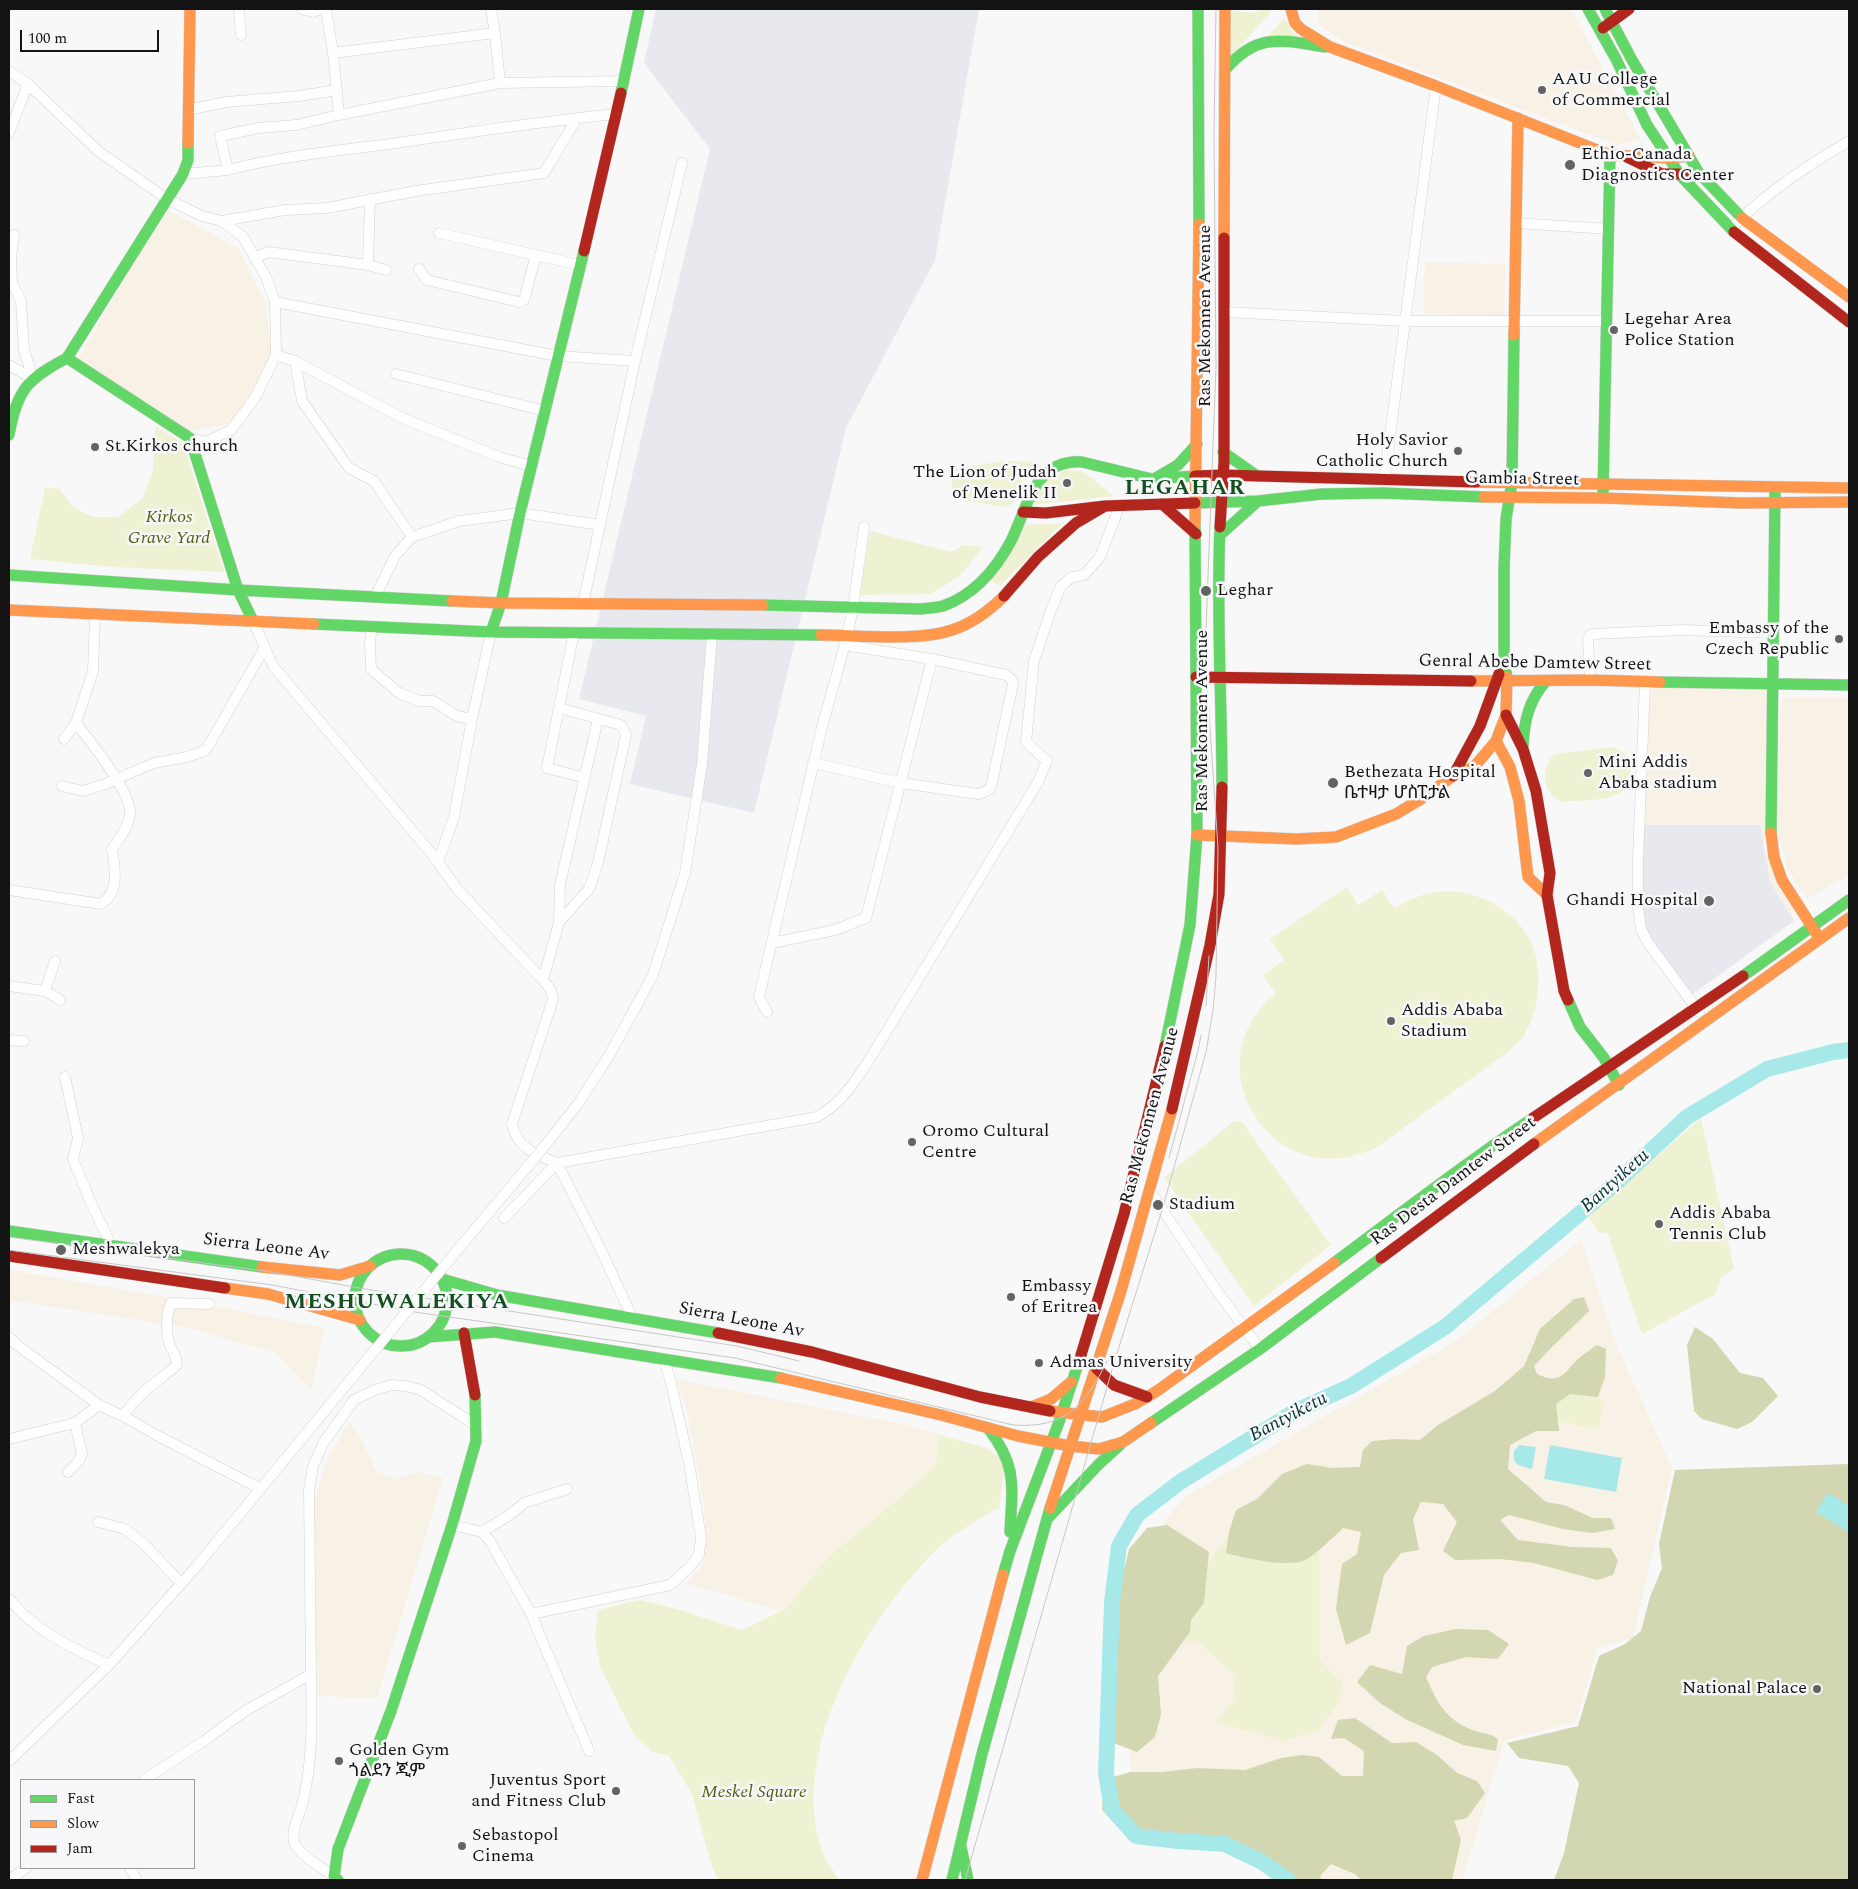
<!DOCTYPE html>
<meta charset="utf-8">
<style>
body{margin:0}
#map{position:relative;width:1858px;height:1889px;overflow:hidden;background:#f8f8f8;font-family:Spectral,serif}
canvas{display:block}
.frame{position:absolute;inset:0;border:10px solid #131314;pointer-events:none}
.legend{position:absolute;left:20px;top:1779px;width:175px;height:90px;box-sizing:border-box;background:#f7f7f9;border:1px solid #9c9c9d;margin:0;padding:6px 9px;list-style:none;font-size:15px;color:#131314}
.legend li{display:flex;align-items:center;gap:10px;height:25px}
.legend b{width:25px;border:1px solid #9c9c9d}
.scale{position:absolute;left:20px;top:30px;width:139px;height:22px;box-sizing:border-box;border:2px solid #131314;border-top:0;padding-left:6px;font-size:15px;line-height:18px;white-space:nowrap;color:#131314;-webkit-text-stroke:4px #f7f7f9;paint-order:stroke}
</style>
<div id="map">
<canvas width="1858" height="1889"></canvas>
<div class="frame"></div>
<ul class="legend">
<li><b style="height:6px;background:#63d668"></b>Fast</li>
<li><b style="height:6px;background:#ff974d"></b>Slow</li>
<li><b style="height:6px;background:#b3261e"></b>Jam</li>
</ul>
<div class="scale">100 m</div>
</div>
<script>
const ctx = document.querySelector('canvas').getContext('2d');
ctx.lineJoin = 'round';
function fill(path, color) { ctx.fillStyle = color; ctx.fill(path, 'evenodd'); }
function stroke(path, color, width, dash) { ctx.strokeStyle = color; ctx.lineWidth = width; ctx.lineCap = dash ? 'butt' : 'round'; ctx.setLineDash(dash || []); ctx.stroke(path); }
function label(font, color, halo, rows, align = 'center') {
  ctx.font = font + ' Spectral,"Noto Sans Ethiopic",serif'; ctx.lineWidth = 5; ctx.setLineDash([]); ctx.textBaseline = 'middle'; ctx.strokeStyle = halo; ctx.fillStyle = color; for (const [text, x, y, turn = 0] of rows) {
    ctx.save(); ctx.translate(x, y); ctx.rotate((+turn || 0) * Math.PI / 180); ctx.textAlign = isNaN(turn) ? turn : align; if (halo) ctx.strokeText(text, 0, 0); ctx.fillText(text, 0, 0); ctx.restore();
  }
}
const commercial = new Path2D(`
 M1318,9H1571L1640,138L1617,145L1342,41L1319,24Z
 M166,209L238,248L266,304L272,358L232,423L186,432L77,361Z
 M1425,262L1506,264L1504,316L1424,314Z
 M1645,683L1772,685L1764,851L1800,907L1687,996L1641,929Z
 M1781,698H1849V875L1807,899L1787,868L1778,831Z
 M1581,1240L1618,1348L1672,1468L1633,1638L1597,1649L1576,1722L1505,1740L1462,1880H1312L1133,1805L1127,1704L1137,1554L1186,1496L1456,1341Z
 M9,1270L190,1301L325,1328L311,1390L275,1353L188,1328L9,1300Z
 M676,1379L908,1425L940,1435L936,1462L928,1473L864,1527L818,1569L787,1608L779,1611L686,1583L702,1566L706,1544L704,1504L687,1410Z
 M350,1422L361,1438L376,1471L397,1480L417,1472L443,1478L377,1698L318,1696L312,1536L314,1500L329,1456Z`);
const built = new Path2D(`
 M656,9H979L935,260L846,428L754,813L630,784L646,716L579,699L710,149L644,63Z
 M1634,825H1760L1770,882L1794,921L1683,1001L1638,932Z`);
const green = new Path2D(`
 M1264,9H1273L1231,57L1230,10L1253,13Z
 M1284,18L1292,31L1303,40H1265Z
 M155,426L183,443L224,572L112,567L30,559L45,487L59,489L73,507L92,517H118L143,498L153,470Z
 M1005,461L1039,462L1019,485L1014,503L1005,507L952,498V469Z
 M1065,470L1082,471L1114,496L1038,504L1030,503L1047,481Z
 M1063,523L1000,586L991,580L1023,525Z
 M870,531L951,552L964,545L983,547L959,577L930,594L860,595Z
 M1612,747C1622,750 1628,755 1630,766C1637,805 1587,799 1561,802C1541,791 1541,770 1554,754Z
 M1347,887L1358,905L1382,890L1394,908C1407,901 1421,894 1436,892C1476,887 1518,910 1533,947C1538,960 1539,975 1538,989C1537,1008 1530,1031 1516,1045C1511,1049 1506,1053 1501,1057L1376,1148C1355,1156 1335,1162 1313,1157C1256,1145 1222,1078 1249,1026C1256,1014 1264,1001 1276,994L1263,975L1284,960L1270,939Z
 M1701,1118L1734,1269L1721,1277L1716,1294L1642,1334L1607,1232L1600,1234L1588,1217Z
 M1241,1121L1331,1245L1254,1306L1164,1178L1233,1122Z
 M1548,1389L1604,1399L1599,1429L1543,1419Z
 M940,1435L987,1448L999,1457L1004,1472L999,1508L990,1512C972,1524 952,1535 937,1549C927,1558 918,1570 909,1580C852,1647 793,1758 821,1847C824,1859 833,1870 839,1880H718L711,1864L692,1794L669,1756L652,1752L635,1736L621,1709L600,1666L595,1640L598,1610L640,1600L680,1610L742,1630L787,1608L818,1569L835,1552L928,1473L936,1462Z
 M1325,1464L1328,1541L1319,1549L1320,1660L1343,1684L1338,1704L1318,1730L1283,1741L1216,1722L1234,1699L1233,1674L1199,1643L1182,1640L1188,1600L1213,1555L1262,1496Z`);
const forest = new Path2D(`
 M1584,1297L1589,1311L1550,1349L1534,1366L1537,1374C1560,1385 1563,1374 1577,1360C1583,1354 1590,1350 1597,1345L1606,1349L1605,1377L1598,1397L1570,1394L1556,1404L1559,1431H1536L1510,1445L1508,1469L1546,1502L1564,1505L1593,1518H1611L1615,1529L1592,1533L1563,1529L1509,1515L1500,1520L1518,1540L1572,1547L1611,1548L1618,1561L1613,1575L1597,1580L1534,1563L1500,1559L1455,1560L1443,1551L1457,1522L1443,1504L1421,1502L1413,1519L1419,1550L1401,1553L1384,1575L1370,1633L1346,1645L1336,1609L1342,1564L1357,1554L1361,1532L1343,1528C1332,1538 1320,1551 1307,1559C1292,1569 1244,1558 1226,1553L1229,1532L1236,1510L1257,1499L1282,1474L1307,1464L1332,1468L1360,1467L1363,1450L1372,1441L1397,1439L1420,1440L1438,1425L1495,1391L1524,1366L1540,1329L1574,1299Z
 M1695,1327L1713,1339L1740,1373L1763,1378L1778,1396L1752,1422L1737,1429L1702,1419L1694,1411L1687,1345Z
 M1849,1464V1880H1554L1564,1853L1579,1783L1568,1766L1519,1758L1507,1743L1578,1726L1599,1656L1625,1644L1641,1631L1650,1597L1662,1568L1659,1544L1675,1470Z
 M1167,1525L1209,1552L1204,1603L1191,1620L1190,1632L1158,1676L1161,1714L1155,1737L1137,1752L1111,1742L1112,1712L1108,1669L1120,1588L1129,1549L1147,1528Z
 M1456,1629L1488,1630L1509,1644L1498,1659L1466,1657L1432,1667L1426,1677C1437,1702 1445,1719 1472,1730C1481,1734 1489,1732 1498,1739L1496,1751L1463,1745L1405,1719L1380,1703L1357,1682L1370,1665L1402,1674L1407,1646L1424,1636Z
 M1355,1718L1392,1743L1416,1742L1437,1755L1457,1773L1477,1781L1485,1793L1467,1818L1454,1821L1461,1840L1452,1880H1361L1355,1874L1331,1864L1320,1876L1321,1880H1287L1277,1868L1239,1852L1203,1848L1171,1842L1116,1825L1102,1810L1103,1780L1130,1772H1163L1197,1768L1245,1770L1281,1758L1302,1755L1319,1757L1342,1776H1363L1364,1751L1344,1738L1331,1739L1338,1720Z`);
const water = new Path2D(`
 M1519,1445L1536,1447L1532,1469C1521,1466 1511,1465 1514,1451Z
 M1550,1445L1622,1458L1616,1492L1544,1479Z
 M1828,1493L1849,1506L1848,1532L1816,1512Z`);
const river = new Path2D(`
 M1288,1880L1262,1862L1225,1844L1178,1841L1136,1836L1112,1809L1106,1773L1112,1602L1119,1546L1137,1515L1180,1482L1296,1411L1351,1386L1445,1327L1616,1183L1687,1117L1767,1069L1833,1052L1849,1050`);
const street = new Path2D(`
 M239,9L241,35
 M302,9L313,12L321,9
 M326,9L333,53L339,115L500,83L623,81
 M491,9L495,33L500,83
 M333,53L495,33
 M9,71L28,84L98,151L167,199L202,216L222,221L243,237L266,277L275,302L276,355L255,398L231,430L206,442L190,438
 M188,110L226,102L299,96L337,90
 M9,133L28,84
 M228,170C281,156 336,151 390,144C466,133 541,121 617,114
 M183,174L228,170L220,136L258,128L296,125L339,115
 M222,221L285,210L327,208L416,191L544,173L577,118
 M1516,223L1609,229
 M1731,229C1762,195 1810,164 1849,141
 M439,233L580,265
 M14,235L11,259L12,282L21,301L24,350L33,379
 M255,258L268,252L368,265L386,270
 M368,265L370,199
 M419,269L427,280L519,302L524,300L536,255
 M275,302L558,356L635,361
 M1224,312L1404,321H1607
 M276,355L295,361L302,401L349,468L374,481L412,537L459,521L520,513L600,525
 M295,361L402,418L499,457L531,466
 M9,365L33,379
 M396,374L545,411
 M1384,481L1436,86
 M376,595L395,556L412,537
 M583,604L635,361L682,163
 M253,621L273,666L432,854L457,889L543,980L551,990L553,999L512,1124C517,1148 536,1155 557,1163L817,1117C842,1103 856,1080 871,1057L1038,782L1047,761L1026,742L1034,661L1051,610L1061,586L1072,577L1084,575L1100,557L1120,505
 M372,627L370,642L371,669L399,693L419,701H433L457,716L472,719
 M574,632L547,768L585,778
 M1590,680L1588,639L1590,635L1593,634L1682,630L1773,633
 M1645,683L1638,858V908L1641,929L1648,943L1699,1012
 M64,739L76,723L93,671L95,615
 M813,763L901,783L978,794L987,791L991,787L1013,684L1012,680L1006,675L932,659L844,645
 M62,786L83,791L105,784L154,763L187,757L206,750L265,647
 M438,862L454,817L472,719L491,632
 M9,890L101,904C120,893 115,867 112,849C119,839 128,828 130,815C133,794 90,741 76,723
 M559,922L589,889L598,863L626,735L621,725L559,708
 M772,943L835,930L866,918L932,659
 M543,980L559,922L560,885L598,719
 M9,986L45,991L60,1000
 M45,991L55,961
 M767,1012L759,997L822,727L847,637L853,608L864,527
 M9,1040L24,1041
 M65,1077L78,1138L73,1159L90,1201L111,1245
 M543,1148L578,1104L610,1054L653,975L685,873L702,764L712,634
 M1150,1191L1217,1291L1260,1349
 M504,1218L557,1163L600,1248L633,1319
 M460,1247L529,1165
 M9,1337L17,1345L99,1405L123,1416L160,1437L261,1489
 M123,1416C140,1392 154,1384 176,1366C178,1357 172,1351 169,1343C166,1331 166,1314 171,1303L209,1304
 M9,1439L75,1423L99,1405
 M68,1472L78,1462L82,1454L75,1423
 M98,1522L125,1529L143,1543L181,1583
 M452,1525L482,1532L490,1541L531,1614L589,1751
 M482,1532L511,1514L524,1503L567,1489
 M9,1599C35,1631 72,1648 109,1665
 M531,1614L670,1585L691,1566L699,1554L701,1538L689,1463L671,1383L664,1359
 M311,1674C312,1717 313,1763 302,1805C299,1816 291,1830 294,1842C298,1855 323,1868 334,1877
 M9,1761L109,1665L196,1567L370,1356
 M144,1780L204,1741L245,1711L311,1674L309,1490L313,1466L324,1442L354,1400L375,1390L391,1385L406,1386L421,1390L477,1426
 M130,1868L137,1880
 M9,1880L26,1868`);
const fast = new Path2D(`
 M1198,9L1199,224
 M1588,9L1616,59L1647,125L1680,175L1734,232
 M1605,9L1632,60L1699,173L1742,218
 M1225,70C1257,32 1281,40 1325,47
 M621,93L639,9
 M67,358L190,438L238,590L253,621
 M9,435C17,390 27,379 67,358L183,174L188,160V143
 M1223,452L1257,476
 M1154,479L1178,465L1197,444
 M1603,494L1610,155
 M1195,503L1258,501L1322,494L1383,493L1484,497
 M1220,527C1216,614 1222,701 1222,787
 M1220,535L1258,501
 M9,575L238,590L452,601
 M763,605L920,609C928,608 936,608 943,606C974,595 996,569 1011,541C1028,507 1034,459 1082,462L1152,479L1195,476
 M314,624L491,632L821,635
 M491,632L501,603L520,513L584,251
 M1507,677L1504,661V568L1506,519L1512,482L1514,335
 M1660,682L1849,685
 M1523,746C1524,721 1529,700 1546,681
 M1771,833L1775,492
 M1743,976L1849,900
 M1568,1000L1580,1027L1604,1058L1619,1085
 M1165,1046L1190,925L1197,835L1195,524
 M9,1231L262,1267
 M355 1300a46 46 0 1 1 92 0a46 46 0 1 1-92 0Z
 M1334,1263C1400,1214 1465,1163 1533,1118
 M442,1279L497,1295L718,1333
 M428,1337L495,1332L781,1378
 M1151,1423L1260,1349L1381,1258
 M988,1428C1018,1467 1012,1486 1010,1532
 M1049,1517L1099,1464L1120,1445
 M1003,1575L1010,1551L1059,1422L1081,1355
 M961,1847L968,1880
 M338,1880L334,1877L338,1849L391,1711L452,1525L476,1441L475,1395
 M952,1880L982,1754L1050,1508`);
const slow = new Path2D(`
 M1291,9L1295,23L1301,29L1330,47L1436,86L1610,155L1670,158L1689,156
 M188,143L190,9
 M1742,218L1849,297
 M1224,238L1225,9
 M1514,335L1518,118
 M1476,482L1849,488
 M1484,497L1603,498L1741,503L1849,502
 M1195,524L1199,224
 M452,601L501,603L763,605
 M9,610L314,624
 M821,635C858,635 918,642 952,630C971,624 990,610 1004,596
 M1471,681L1590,680L1660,682
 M1496,741L1510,767L1519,801L1528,877L1547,895
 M1771,833L1774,857L1782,880L1818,936
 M1197,835L1297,839L1336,837L1396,814L1421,799L1453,776L1474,767L1496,741L1506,715L1507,677
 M1534,1144L1849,918
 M262,1267L340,1275L370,1266
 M225,1288L268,1294L360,1320
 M781,1378L941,1415L1018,1436L1070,1446L1099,1449L1123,1442L1151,1423
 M1031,1407L1051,1399L1071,1382
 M1050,1411L1102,1417L1135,1404L1157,1391L1334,1263
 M1050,1508L1121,1291L1172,1109
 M922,1880L1003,1575`);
const jam = new Path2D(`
 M1603,28L1629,9
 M1627,157L1662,174H1689
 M1734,232L1849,322
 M584,251L621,93
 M1195,476L1223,475L1476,482
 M1162,504L1196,534
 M1023,512L1046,513L1105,506L1195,503
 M1220,527L1224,462V238
 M1004,596L1038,557L1076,523L1105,506
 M1196,677L1471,681
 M1506,715L1523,749L1536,791L1550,873L1547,895L1564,991L1568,1000
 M1453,776L1480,726L1499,674
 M1172,1109L1210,945L1219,894L1222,787
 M1533,1118L1743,976
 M9,1256L225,1288
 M1381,1258L1534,1144
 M464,1333L475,1395
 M718,1333L812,1352L980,1397L1050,1411
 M1081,1355L1124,1214L1165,1046
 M1096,1368L1114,1385L1147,1397`);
const tram = new Path2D(`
 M1206,1006L1209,956
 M1169,1158L1198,1051L1201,1035
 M9,1237L272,1272L359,1288L737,1346L799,1361
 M9,1250L272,1285L415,1312L735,1358L1013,1425C1065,1429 1086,1405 1107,1361
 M965,1880L1114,1363L1163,1207L1206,1052L1213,1011L1216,976L1218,848L1205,654L1216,368L1214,132L1216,9`);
const streetBridge = new Path2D(`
 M529,1165L543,1148
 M370,1356L460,1247`);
const markers = [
 [1542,90,5,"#636364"],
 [1570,165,6,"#636364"],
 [1614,330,5,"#636364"],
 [95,447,5,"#636364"],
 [1458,451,5,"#636364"],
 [1067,483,5,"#636364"],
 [1206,591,6,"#636364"],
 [1839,639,5,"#636364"],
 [1588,773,5,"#636364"],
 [1333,783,6,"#636364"],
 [1709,901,6,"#636364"],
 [1391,1021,5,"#636364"],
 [912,1142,5,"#636364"],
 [1158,1205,6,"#636364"],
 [1659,1224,5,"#636364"],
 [61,1250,6,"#636364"],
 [1011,1297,5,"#636364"],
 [1039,1363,5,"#636364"],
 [1817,1689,5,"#636364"],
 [339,1761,5,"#636364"],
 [616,1791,5,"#636364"],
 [462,1846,5,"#636364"]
];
const poiNames = [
 ["AAU College",1552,80],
 ["of Commercial",1552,101],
 ["Ethio-Canada",1581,155],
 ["Diagnostics Center",1581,176],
 ["Legehar Area",1624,320],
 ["Police Station",1624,341],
 ["Holy Savior",1448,441,"right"],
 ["Catholic Church",1448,462,"right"],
 ["St.Kirkos church",105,447],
 ["The Lion of Judah",1057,473,"right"],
 ["of Menelik II",1057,494,"right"],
 ["Leghar",1217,591],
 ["Embassy of the",1829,629,"right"],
 ["Czech Republic",1829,650,"right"],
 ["Mini Addis",1598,763],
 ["Ababa stadium",1598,784],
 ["Bethezata Hospital",1344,773],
 ["ቤተዛታ ሆስፒታል",1344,794],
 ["Ghandi Hospital",1698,901,"right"],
 ["Addis Ababa",1401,1011],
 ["Stadium",1401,1032],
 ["Oromo Cultural",922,1132],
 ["Centre",922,1153],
 ["Stadium",1169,1205],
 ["Addis Ababa",1669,1214],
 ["Tennis Club",1669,1235],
 ["Meshwalekya",72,1250],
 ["Embassy",1021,1287],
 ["of Eritrea",1021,1308],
 ["Admas University",1049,1363],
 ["National Palace",1807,1689,"right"],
 ["Golden Gym",349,1751],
 ["ጎልደን ጂም",349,1772],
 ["Juventus Sport",606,1781,"right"],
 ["and Fitness Club",606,1802,"right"],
 ["Sebastopol",472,1836],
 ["Cinema",472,1857]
];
const streetNames = [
 ["Ras Mekonnen Avenue",1206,316,-90],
 ["Gambia Street",1522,480,1],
 ["Genral Abebe Damtew Street",1535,664,1],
 ["Ras Mekonnen Avenue",1203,721,-90],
 ["Ras Mekonnen Avenue",1151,1116,-75],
 ["Ras Desta Damtew Street",1454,1182,-37],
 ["Sierra Leone Av",266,1248,7],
 ["Sierra Leone Av",741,1321,11]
];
const parkNames = [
 ["Kirkos",169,518],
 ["Grave Yard",169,539],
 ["Meskel Square",754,1793]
];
const waterNames = [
 ["Bantyiketu",1616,1182,-42],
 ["Bantyiketu",1289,1418,-28]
];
const districtNames = [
 ["LEGAHAR",1185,490],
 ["MESHUWALEKIYA",397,1304]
];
fill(commercial, '#f8f1e6');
fill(built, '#e8e9ee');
fill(green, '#eef2d2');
fill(forest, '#d2d6b1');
fill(water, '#a7e9e9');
stroke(river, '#a7e9e9', 16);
stroke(street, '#d2d2d2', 11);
stroke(fast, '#d2d2d2', 12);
stroke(slow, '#d2d2d2', 12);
stroke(jam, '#d2d2d2', 12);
stroke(street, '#fefefe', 10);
stroke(fast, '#63d668', 11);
stroke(slow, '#ff974d', 11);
stroke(jam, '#b3261e', 11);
stroke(tram, '#c7c7c8', 1);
stroke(streetBridge, '#d2d2d2', 11, []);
stroke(streetBridge, '#fefefe', 10);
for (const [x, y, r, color] of markers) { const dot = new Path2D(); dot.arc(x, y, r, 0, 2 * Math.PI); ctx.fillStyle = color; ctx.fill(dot); stroke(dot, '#f7f7f9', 2); }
label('18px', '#131314', '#f7f7f9', poiNames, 'left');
label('18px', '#131314', '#f7f7f9', streetNames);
label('italic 18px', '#575d10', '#f7f7f9', parkNames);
label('italic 19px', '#023232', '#f7f7f9', waterNames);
ctx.letterSpacing = '1px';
label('bold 22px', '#12501f', '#f7f7f9', districtNames);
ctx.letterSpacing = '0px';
</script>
